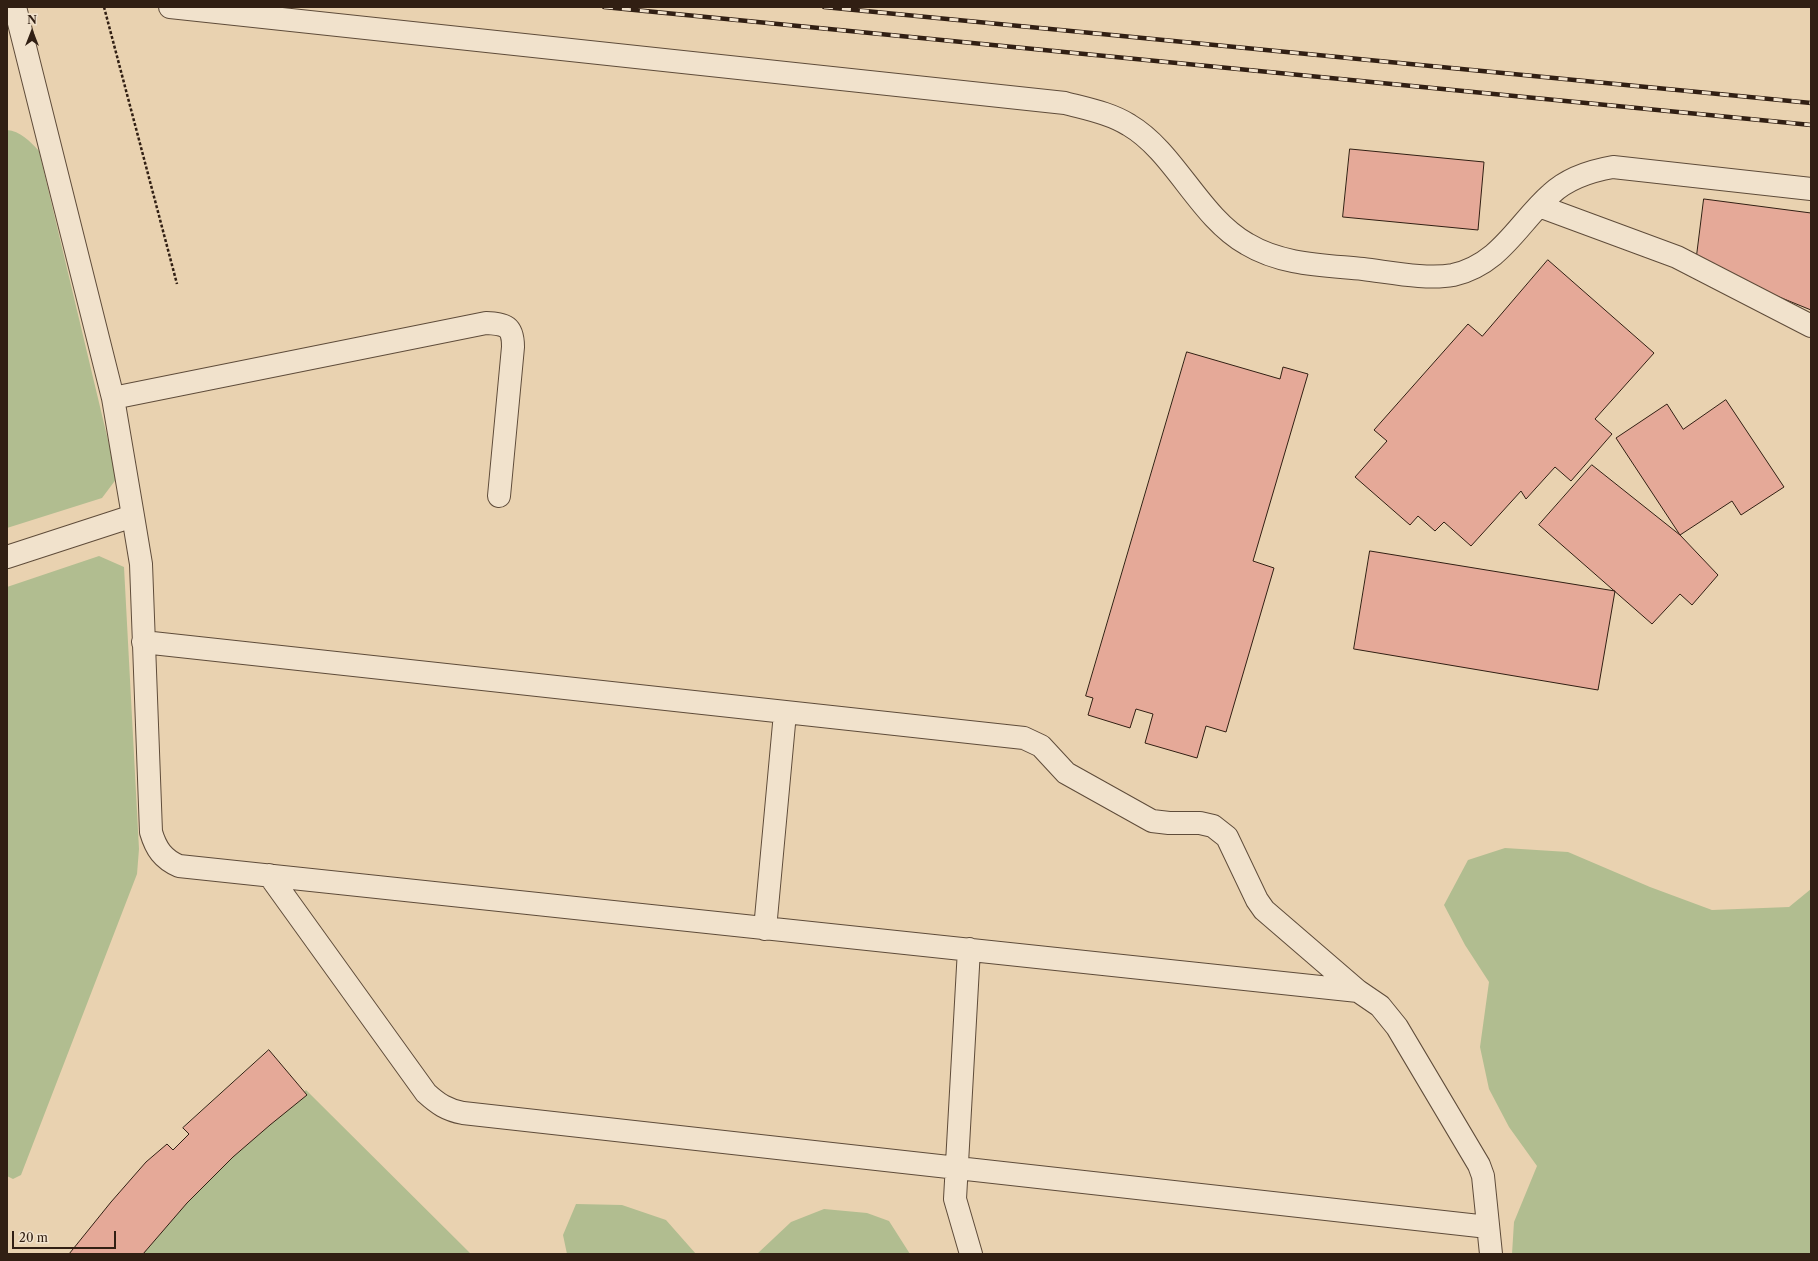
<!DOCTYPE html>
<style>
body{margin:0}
#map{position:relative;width:1818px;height:1261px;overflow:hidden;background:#e9d2b0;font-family:"Libre Caslon Text",serif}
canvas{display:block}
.frame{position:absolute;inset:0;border:8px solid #311f13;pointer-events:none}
.north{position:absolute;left:12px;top:12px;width:40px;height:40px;-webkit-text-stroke:3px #f1e2cc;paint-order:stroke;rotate:0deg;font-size:11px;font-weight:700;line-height:16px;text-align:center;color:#311f13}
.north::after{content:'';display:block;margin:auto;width:14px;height:18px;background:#311f13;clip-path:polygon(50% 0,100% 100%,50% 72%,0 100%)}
.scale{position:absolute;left:12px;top:1231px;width:104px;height:18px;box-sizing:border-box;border:2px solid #311f13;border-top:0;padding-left:5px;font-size:12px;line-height:14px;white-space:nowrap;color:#311f13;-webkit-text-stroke:3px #f1e2cc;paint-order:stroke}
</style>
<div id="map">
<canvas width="1818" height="1261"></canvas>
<div class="frame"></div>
<div class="north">N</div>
<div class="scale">20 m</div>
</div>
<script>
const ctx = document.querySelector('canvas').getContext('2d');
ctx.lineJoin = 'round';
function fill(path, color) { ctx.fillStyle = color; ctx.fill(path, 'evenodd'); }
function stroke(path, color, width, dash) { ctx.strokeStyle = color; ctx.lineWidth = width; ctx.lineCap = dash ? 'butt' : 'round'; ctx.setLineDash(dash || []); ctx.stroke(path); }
const green = new Path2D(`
 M7,130C20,131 30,141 39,151L117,478L102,498L7,528Z
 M99,556L124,567L139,849L137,874L21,1175L13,1179L7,1176V587Z
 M1505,848L1568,852L1650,887L1712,910L1789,907L1811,889V1254H1512L1514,1222L1537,1166L1509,1127L1489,1089L1480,1047L1489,982L1465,945L1444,905L1468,860Z
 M306,1090L471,1254H138L243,1144Z
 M576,1204L622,1205L666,1220L696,1254H567L563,1235Z
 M824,1209L867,1213L889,1221L910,1254H757L791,1222Z`);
const building = new Path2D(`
 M1350,149L1484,162L1478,230L1343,217Z
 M1704,199L1811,213V310L1696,263Z
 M1548,260L1654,353L1595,419L1612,434L1571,481L1555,467L1526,499L1521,491L1471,546L1444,522L1435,531L1418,516L1410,525L1355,477L1387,441L1374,430L1468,324L1482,336Z
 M1187,352L1280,379L1283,367L1308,374L1253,561L1274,568L1226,732L1206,726L1197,758L1145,743L1153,714L1136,709L1130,728L1088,715L1093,698L1086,696Z
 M1726,400L1784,487L1741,515L1732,501L1680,535L1616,438L1667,404L1683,429Z
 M1592,465L1680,535L1718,575L1692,605L1680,594L1652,624L1539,525Z
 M1370,551L1615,591L1598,690L1354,649Z
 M269,1050L307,1095L270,1125L233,1157L187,1203L143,1254H69L111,1202L146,1162L167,1144L173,1150L189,1134L183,1128Z`);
const path = new Path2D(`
 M104,7L177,284`);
const minor = new Path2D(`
 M15,7L113,398L133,516L141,564L151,832C156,849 163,859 179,866L1358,991
 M170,7L1065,103C1087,109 1110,113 1129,125C1175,152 1199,217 1247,244C1282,265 1323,265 1363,269C1389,272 1427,280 1453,275C1501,264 1518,223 1551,194C1568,178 1590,171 1613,167L1811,189
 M1539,206L1677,257L1811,326
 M113,398L486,323C506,324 513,326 513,347L499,496
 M7,557L133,516
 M143,642L1024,738L1041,746L1066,773L1152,821L1169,823H1200L1213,826L1227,837L1257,900L1264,910L1358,991L1380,1006L1397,1027L1479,1165L1483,1176L1491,1254
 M269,875L426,1093C438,1104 447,1110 463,1113L1488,1227
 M765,929L785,713
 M969,949L955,1199L971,1254`);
const rail = new Path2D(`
 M604,7L1811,125
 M824,7L1811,103`);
fill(green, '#b1bd90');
fill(building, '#e5a998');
stroke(building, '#311f13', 1);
stroke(minor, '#5f4c3a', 24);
stroke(path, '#311f13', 2.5, [3, 2]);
stroke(minor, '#f1e2cc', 22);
stroke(rail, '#311f13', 4.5);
stroke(rail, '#f1e2cc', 3, [9]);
</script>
